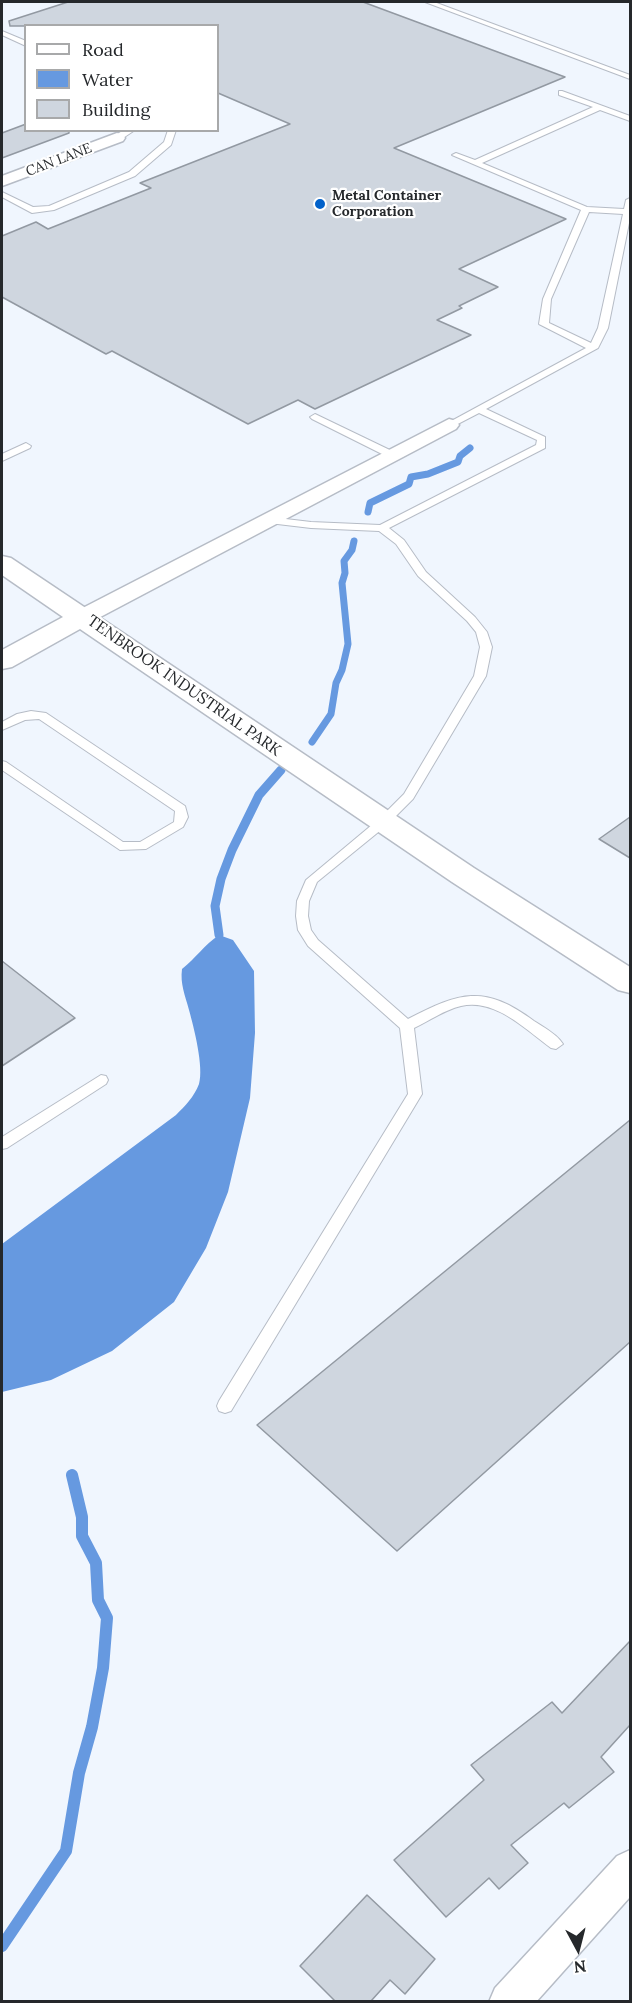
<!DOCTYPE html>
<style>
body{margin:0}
#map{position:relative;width:632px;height:2003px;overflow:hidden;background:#f0f6fe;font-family:Lora,serif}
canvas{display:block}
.frame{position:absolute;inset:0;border:3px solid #25282b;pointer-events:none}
.legend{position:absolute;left:24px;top:24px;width:195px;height:108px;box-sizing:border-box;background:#fff;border:2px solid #a8a9aa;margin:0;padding:8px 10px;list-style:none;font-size:18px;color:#25282b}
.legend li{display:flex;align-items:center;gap:12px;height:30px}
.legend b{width:30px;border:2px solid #a8a9aa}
.north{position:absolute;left:548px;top:1919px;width:60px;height:60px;-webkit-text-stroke:4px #fff;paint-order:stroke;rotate:173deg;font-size:16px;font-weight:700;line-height:24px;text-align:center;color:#25282b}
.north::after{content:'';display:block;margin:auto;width:21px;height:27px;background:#25282b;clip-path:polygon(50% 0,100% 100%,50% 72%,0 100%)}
</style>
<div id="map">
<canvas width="632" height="2003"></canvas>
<div class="frame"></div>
<ul class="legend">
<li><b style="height:8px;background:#fff"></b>Road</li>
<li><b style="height:16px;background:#6699e0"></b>Water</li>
<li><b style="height:16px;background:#cfd6df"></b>Building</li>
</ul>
<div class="north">N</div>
</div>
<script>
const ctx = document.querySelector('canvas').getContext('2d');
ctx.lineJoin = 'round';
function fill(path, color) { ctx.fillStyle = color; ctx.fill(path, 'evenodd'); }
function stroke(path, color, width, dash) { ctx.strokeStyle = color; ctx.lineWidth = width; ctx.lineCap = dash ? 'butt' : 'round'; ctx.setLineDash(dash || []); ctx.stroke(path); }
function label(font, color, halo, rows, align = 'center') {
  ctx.font = font + ' Lora,serif'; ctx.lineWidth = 4.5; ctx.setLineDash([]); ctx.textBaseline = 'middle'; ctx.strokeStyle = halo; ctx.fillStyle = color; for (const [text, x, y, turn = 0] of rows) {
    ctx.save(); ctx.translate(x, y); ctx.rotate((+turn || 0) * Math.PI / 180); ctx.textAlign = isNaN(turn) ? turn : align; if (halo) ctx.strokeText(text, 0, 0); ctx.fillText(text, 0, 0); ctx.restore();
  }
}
const water = new Path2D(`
 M219,935L233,940L254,971L255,1033L250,1098L228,1192L206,1248L174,1302L112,1351L51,1380L2,1392V1244L176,1115C185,1106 194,1097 199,1084C204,1067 194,1028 189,1010C185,995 180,984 182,969C196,958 204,945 219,935Z`);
const streamFar2 = new Path2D(`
 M368,512L370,503L409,484L411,477L428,474L458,462L460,456L470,448
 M312,742L331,714L336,683L342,670L348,644L342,583L345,573L344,561L352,550L354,541`);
const streamFar1 = new Path2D(`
 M219,935L215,906L221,879L232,850L259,795L281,770`);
const stream = new Path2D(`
 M2,1946L66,1851L79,1773L92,1727L103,1668L107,1618L98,1600L96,1563L82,1536V1517L72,1475`);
const building = new Path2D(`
 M68,2H363L565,77L394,148L566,219L459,269L498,287L459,306L462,308L437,320L471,335L315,409L298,400L248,424L112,351L106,354L2,297V236L36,222L48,229L151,188L140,183L290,124L218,93V26H10L9,21Z
 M26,124V130H69V133L2,158V133Z
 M630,817V858L599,839Z
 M2,961L75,1018L2,1066Z
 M630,1120V1342L397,1551L257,1425Z
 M630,1641V1725L601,1757L614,1772L569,1808L564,1803L511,1845L528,1863L499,1889L489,1878L446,1917L394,1860L484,1780L471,1765L552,1702L562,1713Z
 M367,1895L435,1959L405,1994L390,1980L371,2001H335L300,1966Z`);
const service = new Path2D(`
 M425,2H434L630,75V79Z
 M2,31L26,41V46L2,35Z
 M562,91L630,116V121L600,110L482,163L587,207L624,209L626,200L630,198V218L608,328L598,348L486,409L545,437V448L389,528L404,540L426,572L475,617L487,632L492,647L486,676L413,799L387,825L317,882L309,901L308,916L311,930L318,940L408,1019C460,992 484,984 534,1021C543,1027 557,1034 563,1044L556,1049L551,1048C525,1029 495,998 461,1006C444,1010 429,1021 414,1028L422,1094L231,1411L225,1413L219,1411L217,1406L219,1401L408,1094L400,1028L308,946L298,930L296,916L297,901L306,880L379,819L404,794L474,676L480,647L476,632L467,621L418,576L396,544L379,531L311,528L269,523L264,520L269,517L311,522L380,525L536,445L537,440L479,413L452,427L444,425L586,348L539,324L543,299L581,210L452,155L456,153L475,160L593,107L559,95V91ZM589,212L623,214L598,328L591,343L549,323L551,299Z
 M124,130H135L120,140H114V136Z
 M168,130H176L171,145L135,176L54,210L32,213L2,197V192L33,207L49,206L129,172L164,142Z
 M315,414L396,453L397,455L396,457H388L312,419L310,417Z
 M26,443L31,446L30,448L2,461V454Z
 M31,711L46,713L185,806L188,817L183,827L146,849L120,850L2,770V761L6,762L123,842H140L174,822L175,811L39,719L25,720L2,730V722L17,714Z
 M101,1075L106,1076L108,1080L106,1084L7,1148L2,1149V1137Z`);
const minor = new Path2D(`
 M117,133L123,135L125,138L123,141L2,186V176Z
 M449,419L456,421L459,425L456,429L89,623L81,625L73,623L70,618L73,613Z
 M630,1850V1897L536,2002H489L495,1988L617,1856Z`);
const tertiary = new Path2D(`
 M2,556L11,558L474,868L630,967V993L618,990L452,882L80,629L12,667L2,669V650L63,617L2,575Z`);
const markers = [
 [320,204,6,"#0061ca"]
];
const farStreetnames = [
 ["CAN LANE",59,160,-21]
];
const farPoinames = [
 ["Metal Container",332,196],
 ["Corporation",332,212]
];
const streetNames = [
 ["TENBROOK INDUSTRIAL PARK",184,686,35]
];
fill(water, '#6699e0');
stroke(streamFar2, '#6699e0', 7);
stroke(streamFar1, '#6699e0', 9);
stroke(stream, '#6699e0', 12);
fill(building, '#cfd6df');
stroke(building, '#9299a2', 1.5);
stroke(service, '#b6bcc6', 2);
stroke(minor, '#b6bcc6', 3);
stroke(tertiary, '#b6bcc6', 3);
fill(service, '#fff');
fill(minor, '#fff');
fill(tertiary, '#fff');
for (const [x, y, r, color] of markers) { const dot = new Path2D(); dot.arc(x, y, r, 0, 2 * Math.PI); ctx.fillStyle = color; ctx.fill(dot); stroke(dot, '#fff', 2); }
label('14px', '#25282b', '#fff', farStreetnames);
label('bold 14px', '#25282b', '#fff', farPoinames, 'left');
label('16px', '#25282b', '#fff', streetNames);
</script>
